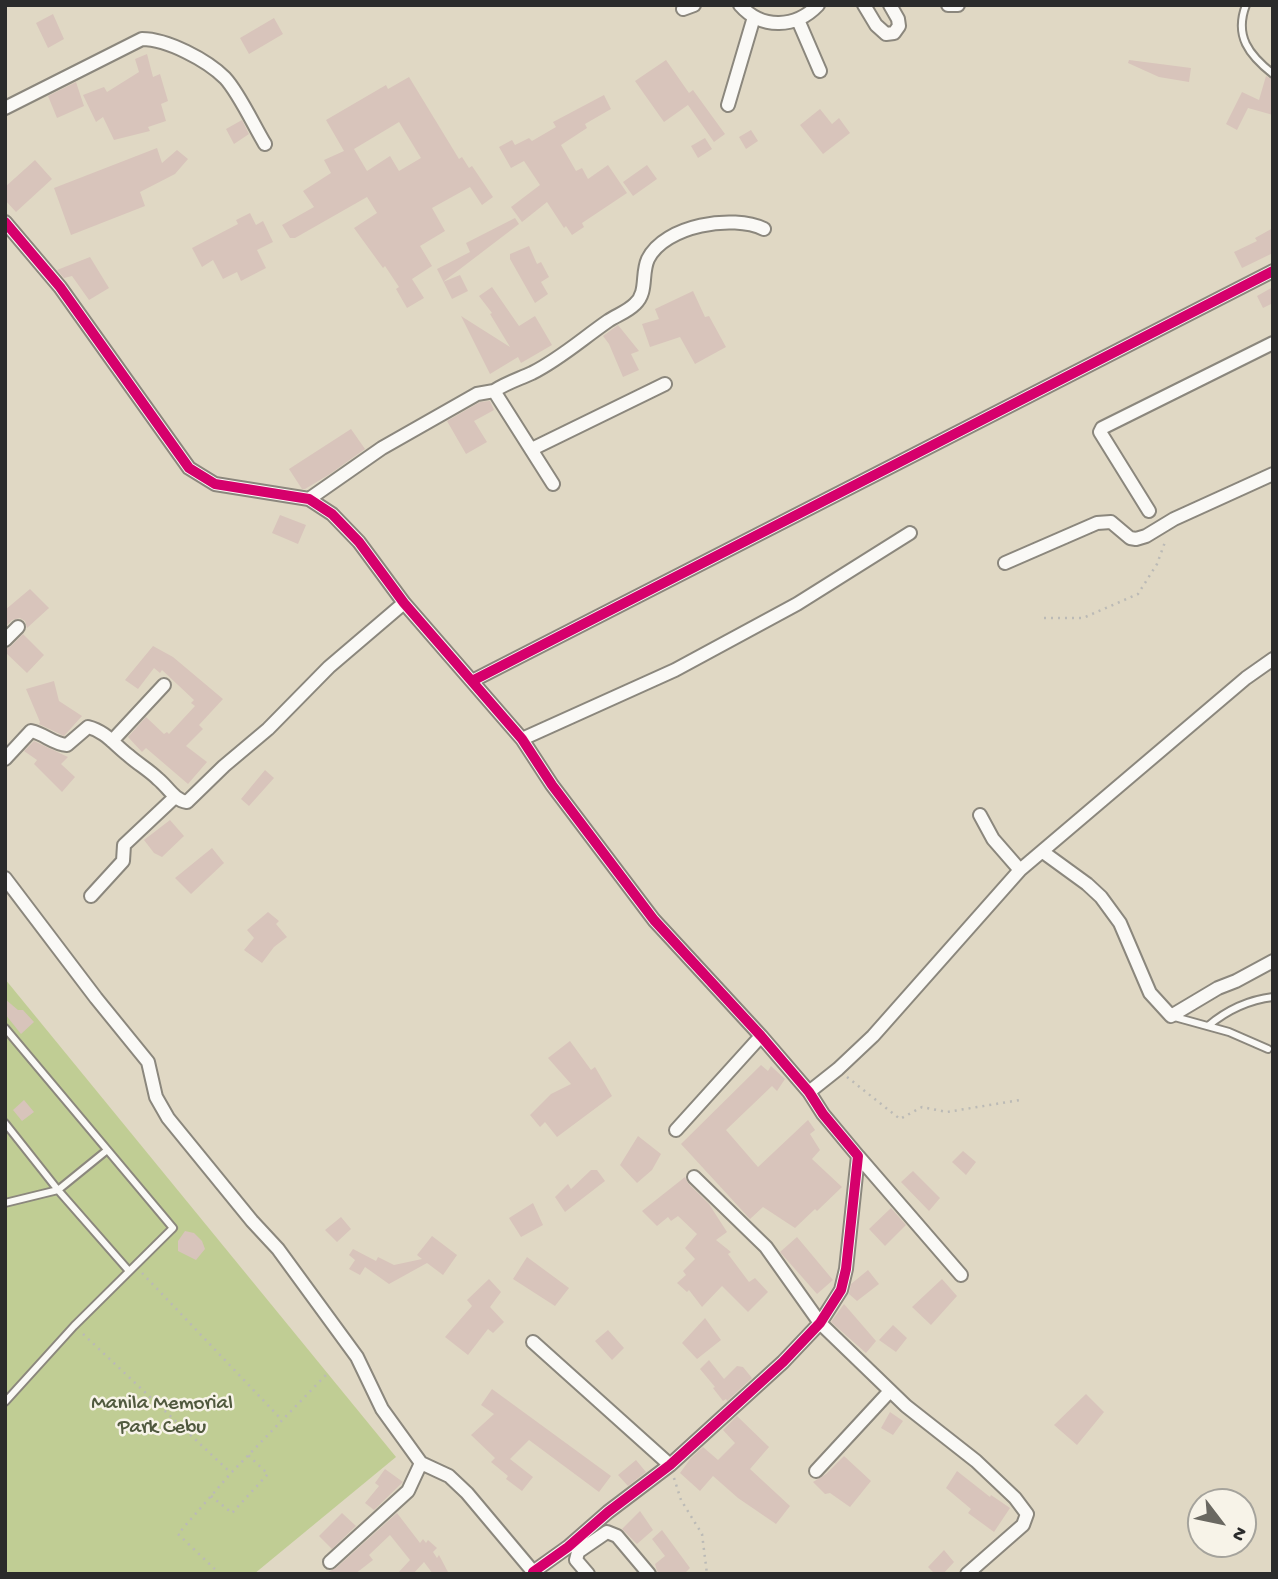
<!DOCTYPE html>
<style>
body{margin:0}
#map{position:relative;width:1278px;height:1579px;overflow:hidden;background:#e0d8c4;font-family:"Gochi Hand",sans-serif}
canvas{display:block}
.frame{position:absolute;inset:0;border:7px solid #2b2b2b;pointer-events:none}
.north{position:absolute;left:1187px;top:1488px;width:70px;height:70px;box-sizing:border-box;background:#f7f3e8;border:2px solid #a5a39c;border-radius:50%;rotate:122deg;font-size:19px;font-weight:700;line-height:28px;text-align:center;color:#2b2b2b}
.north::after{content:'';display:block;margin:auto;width:24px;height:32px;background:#6a6861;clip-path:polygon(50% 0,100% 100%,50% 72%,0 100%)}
</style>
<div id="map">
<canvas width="1278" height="1579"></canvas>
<div class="frame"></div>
<div class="north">N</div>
</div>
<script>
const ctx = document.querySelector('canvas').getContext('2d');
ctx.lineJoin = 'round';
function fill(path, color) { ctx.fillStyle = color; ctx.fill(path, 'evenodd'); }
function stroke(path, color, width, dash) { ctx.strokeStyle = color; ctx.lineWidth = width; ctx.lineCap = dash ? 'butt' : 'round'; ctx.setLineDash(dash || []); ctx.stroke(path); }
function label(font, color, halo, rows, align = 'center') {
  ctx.font = font + ' "Gochi Hand",sans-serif'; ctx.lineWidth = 5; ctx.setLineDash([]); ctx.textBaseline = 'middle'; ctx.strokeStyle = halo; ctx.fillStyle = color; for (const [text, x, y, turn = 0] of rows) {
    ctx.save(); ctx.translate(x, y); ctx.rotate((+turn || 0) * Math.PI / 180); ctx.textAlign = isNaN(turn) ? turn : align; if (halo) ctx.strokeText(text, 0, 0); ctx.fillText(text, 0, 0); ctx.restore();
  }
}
const green = new Path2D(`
 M5,979L396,1457L254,1574H5Z`);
const building = new Path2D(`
 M53,14L64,39L48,48L36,23Z
 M274,18L283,34L249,54L240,38Z
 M147,54L153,77L160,74L168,101L161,104L166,121L148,127L150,131L114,140L103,117L96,122L83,95L104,87L107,92L139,72L135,59Z
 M666,60L689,93L693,90L725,134L714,142L688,105L664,122L635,81Z
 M1129,60L1191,68L1189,82L1159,77L1128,63Z
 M1266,76L1273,80V115L1248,108L1237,130L1226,124L1242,92L1259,100Z
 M409,77L459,159L462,157L469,168L472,166L493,197L482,205L470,187L432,208L445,231L420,246L432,266L412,279L424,298L407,308L396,289L399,287L385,266L383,268L354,228L377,213L367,197L295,238H290L282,225L314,207L303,191L331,173L324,160L344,151L326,120L386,85L388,89ZM399,122L421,158L399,171L390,156L367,171L354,149Z
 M76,82L84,106L57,118L48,96Z
 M604,95L611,109L585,124L587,128L561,145L576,171L582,168L588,179L608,165L627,193L582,223L584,227L572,235L566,226L564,228L547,202L522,222L511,207L540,185L524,161L511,168L499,147L512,140L515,145L529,138L532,141L556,127L553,122Z
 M820,109L832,124L839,118L850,133L823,154L800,125Z
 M242,120L249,134L234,144L226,129Z
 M751,130L758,141L746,149L739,137Z
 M705,138L712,149L698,158L691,146Z
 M157,148L162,163L177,150L188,159L175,174L140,192L145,206L71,235L54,188Z
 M35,160L52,179L16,212L5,200V187Z
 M647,165L657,179L633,196L623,182Z
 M250,213L256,225L263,221L273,242L257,250L266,268L241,281L237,272L223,279L213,260L202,267L192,248L238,224L236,220Z
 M515,218L519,224L443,282L460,275L468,291L452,299L437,269L470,252L466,243Z
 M1273,228V253L1242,268L1234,252L1257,241L1255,238Z
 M529,246L537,264L541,262L549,277L541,282L548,294L535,303L510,259V254Z
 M90,257L109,288L89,300L72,276L64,278L57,270Z
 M492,287L519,326L535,316L552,345L521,363L518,357L490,374L461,316L510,347L490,314L492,313L479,296Z
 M1273,287V303L1263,308L1257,296Z
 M693,291L705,317L709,316L726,347L695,364L680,337L650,347L642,324L659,319L655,309Z
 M618,325L639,351L631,354L639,370L623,377L609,344L603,336Z
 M490,401L494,410L474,421L487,442L466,454L447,421L480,402Z
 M351,429L365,449L330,474L305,489H302L289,469Z
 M280,515L306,525L298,544L272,533Z
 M30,589L49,608L27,628L25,621L20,618L12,620L5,627V610Z
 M23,634L44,655L27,673L5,652V649L11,646Z
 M153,646L173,657L223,699L199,725L203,729L186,746L207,762L188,784L146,748L142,752L128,737L146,717L164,734L167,732L169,734L195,706L191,703L194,700L162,670L160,673L154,668L138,689L125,680Z
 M54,681L59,701L82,716L64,736L39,724L40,722L26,689Z
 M34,741L68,757L61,764L75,777L62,792L34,764L37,760L24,751Z
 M265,770L274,778L249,806L241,799Z
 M170,820L184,836L162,857L154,853L144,840Z
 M212,848L224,863L191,894L175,878Z
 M268,912L279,921L276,924L287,937L274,947L262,963L244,950L254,938L247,930Z
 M5,999L18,1010H23L34,1022L21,1034L5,1014Z
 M570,1041L591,1070L595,1067L612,1096L557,1137L545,1122L540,1127L530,1115L551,1094L571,1084L548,1058Z
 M761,1065L768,1071L771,1066L785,1079L777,1091L772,1086L726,1130L758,1167L808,1120L815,1130L810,1134L820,1150L812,1159L842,1187L817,1211L815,1209L795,1228L763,1207L750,1219L681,1144Z
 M24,1100L34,1112L22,1121L13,1110Z
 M638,1136L661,1154L652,1170L637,1183L620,1165Z
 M963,1151L976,1162L966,1175L952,1162Z
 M591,1170H597L605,1181L565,1212L555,1197L568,1184L571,1189Z
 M913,1171L940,1198L929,1211L901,1182Z
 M685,1177L688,1183L709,1204L727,1232L716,1240L731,1252L728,1254L749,1282L755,1278L768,1292L748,1312L722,1286L702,1307L689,1290L687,1292L677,1283L686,1275L683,1271L695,1259L685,1248L697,1234L678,1216L671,1221L668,1217L657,1226L642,1211Z
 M533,1203L543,1225L521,1237L509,1218Z
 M891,1208L906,1225L885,1246L869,1229Z
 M341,1217L351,1229L337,1242L325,1230Z
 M185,1231L194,1233L202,1241L205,1249L196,1260L178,1251V1241Z
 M432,1236L457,1255L443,1275L427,1263L389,1284L365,1267L360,1275L349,1269L355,1260L349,1255L353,1249L376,1261L378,1257L394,1265L422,1259L417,1255Z
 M797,1237L833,1280L817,1294L780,1252Z
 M527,1257L569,1288L555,1306L513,1279Z
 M868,1270L879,1284L857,1301L849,1294L851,1284Z
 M489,1279L501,1292L490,1307L504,1322L493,1333L488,1329L468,1355L445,1337L472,1306L467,1300Z
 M942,1279L957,1296L931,1325L912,1307Z
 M844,1304L876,1341L866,1353L831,1322Z
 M705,1318L721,1340L697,1359L682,1343Z
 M893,1325L907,1338L896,1352L879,1340Z
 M608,1330L624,1348L612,1360L595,1341Z
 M709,1360L724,1379L737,1366L743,1367L752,1378L727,1401L726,1399L723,1401L713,1388L715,1387L700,1369Z
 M492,1389L611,1476L599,1492L529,1440L510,1459L533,1477L522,1491L506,1479L508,1476L491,1462L495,1458L471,1435L494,1414L481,1405Z
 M1086,1394L1104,1412L1077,1445L1054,1425Z
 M890,1412L903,1421L893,1435L881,1428Z
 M737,1416L769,1447L750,1469L790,1506L776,1524L738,1498L713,1476L700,1491L680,1473L691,1458L703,1447L718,1460L735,1443L723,1430Z
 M844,1456L871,1481L850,1507L830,1493L825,1494L813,1482L826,1474Z
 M636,1460L646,1472L628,1486L618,1475Z
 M385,1469L403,1482L374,1510L365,1503L379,1486L375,1483Z
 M957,1471L990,1497L991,1495L1010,1508L994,1532L968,1513L971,1509L946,1488Z
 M640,1511L653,1530L637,1544L622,1529Z
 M342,1513L356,1526L332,1549L319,1536Z
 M397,1513L420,1543L423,1539L426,1543L428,1540L437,1548L433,1552L437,1558L439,1555L449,1574H433L424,1562L413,1574H397L410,1560L390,1535L369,1555L373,1560L355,1574H324L336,1568Z
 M662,1530L690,1568L684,1574H660L657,1571L655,1564L665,1556L652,1539Z
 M944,1550L954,1562L943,1574H935L928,1567Z`);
const path = new Path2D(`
 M1044,618H1083L1138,594L1157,564L1165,542
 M847,1077L900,1119L922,1107L947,1112L1020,1100
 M142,1273L282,1420
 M83,1334L231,1473
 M674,1478L681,1500L702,1534L707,1574
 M211,1496L232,1513L268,1474L248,1455
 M220,1574L178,1534L231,1473L326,1375`);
const lane = new Path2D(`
 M1246,5C1234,36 1249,55 1273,74
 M1171,1016L1229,1032L1268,1049
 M1208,1026C1227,1010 1248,1000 1273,997
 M5,1028L173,1228L74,1326L5,1402
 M5,1123L58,1190L129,1271
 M5,1203L58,1190L106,1151`);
const street = new Path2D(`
 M740,5C762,30 796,28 818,5
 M864,5L876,25L886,34L894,33L899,26L898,19L890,5
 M948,5H958
 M683,9L694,5
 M798,20L820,71
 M728,105L754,17
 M5,108L142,39C167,39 207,60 225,78C239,93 254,126 265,144
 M5,222L60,287L189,468L215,484L309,499L332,514L359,542L404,603L522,739L552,785L654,920L761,1036L809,1092L823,1114L858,1156L846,1269L841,1290L820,1323L783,1362L670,1465L608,1512L568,1547L533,1572
 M494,391C506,383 519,379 532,373C560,359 582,339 608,321C617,315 627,312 635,304C648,292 641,274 648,259C665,225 733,214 764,229
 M532,449L665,384
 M309,499L382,448L477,394L494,391L553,484
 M1149,511L1100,432L1102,428L1273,343
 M1005,563L1097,523L1111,522L1130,538L1136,539L1146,536L1174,519L1273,474
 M5,640L18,627
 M472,681L1273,271
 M522,739L675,670L797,604L910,533
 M112,741L164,685
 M5,759L31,731C45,734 53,744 67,745L88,727C105,731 115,745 128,755C138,764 149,770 158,779C168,787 174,800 187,802L224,766L268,729L329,667L404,603
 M980,815L993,839L1020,870
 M1043,852L1087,884L1101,897L1120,923L1150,993L1171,1016L1218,988L1236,981L1273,961
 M5,878L96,998L148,1062L156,1097L168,1118L252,1221L278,1249L357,1357L382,1409L421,1463L449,1476L467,1493L535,1574
 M91,896L123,861L124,845L175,797
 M809,1092L838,1069L873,1036L1020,870L1246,678L1273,659
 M676,1130L761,1036
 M858,1156L961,1275
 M694,1177L766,1247L820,1323L906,1406L976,1461L1015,1498L1027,1514L1023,1525L967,1574
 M533,1342L670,1465
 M816,1471L890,1391
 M330,1562L408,1491L421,1463
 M588,1574L576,1560L578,1552L607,1532L617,1536L649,1574`);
const cycleway = new Path2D(`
 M5,222L60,287L189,468L215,484L309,499L332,514L359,542L404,603L522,739L552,785L654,920L761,1036L809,1092L823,1114L858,1156L846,1269L841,1290L820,1323L783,1362L670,1465L608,1512L568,1547L533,1572
 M472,681L1273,271`);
const parkNames = [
 ["Manila Memorial",162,1405],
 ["Park Cebu",162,1429]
];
fill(green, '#c0cd94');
fill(building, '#d8c4bb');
stroke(lane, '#8b877d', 10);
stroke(street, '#8b877d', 16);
stroke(path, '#bbbab6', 2.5, [2, 5]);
stroke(lane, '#faf9f6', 6);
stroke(street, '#faf9f6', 12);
stroke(cycleway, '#d6006c', 10);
label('21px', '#50593e', '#f7f3e8', parkNames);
</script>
